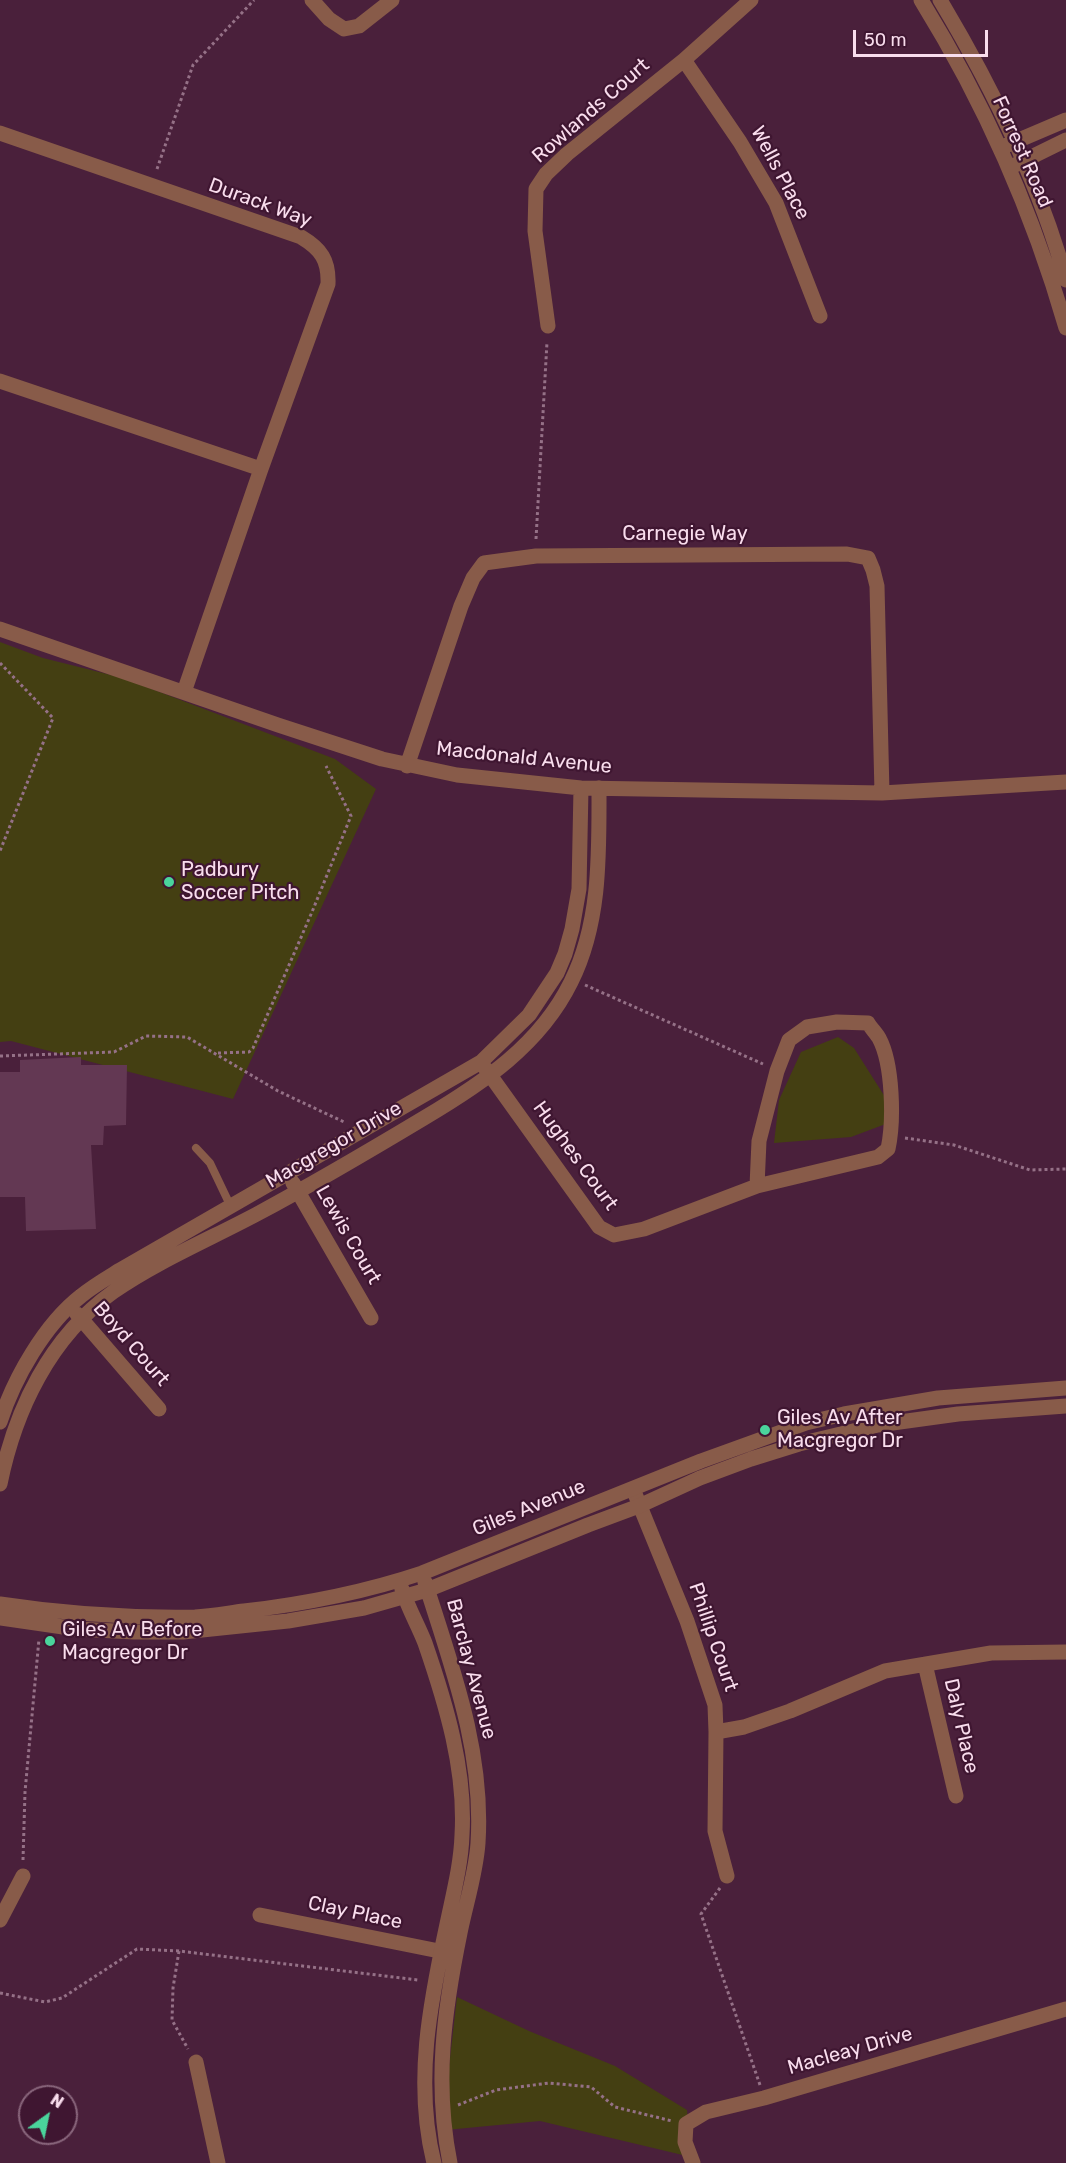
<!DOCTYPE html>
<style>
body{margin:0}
#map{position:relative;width:1066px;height:2163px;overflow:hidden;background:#4a203b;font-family:Rubik,sans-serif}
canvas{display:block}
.north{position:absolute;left:18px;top:2085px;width:60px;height:60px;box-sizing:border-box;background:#3f1631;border:2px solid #89667c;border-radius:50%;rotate:33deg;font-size:16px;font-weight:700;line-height:24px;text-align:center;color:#f9dded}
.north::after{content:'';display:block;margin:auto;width:21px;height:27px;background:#4ad49c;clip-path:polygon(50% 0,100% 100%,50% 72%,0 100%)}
.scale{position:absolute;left:853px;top:30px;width:135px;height:27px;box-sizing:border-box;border:3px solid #f9dded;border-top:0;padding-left:8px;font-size:18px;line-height:21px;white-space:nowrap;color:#f9dded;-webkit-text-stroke:4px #3f1631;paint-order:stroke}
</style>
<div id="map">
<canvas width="1066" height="2163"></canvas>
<div class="north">N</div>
<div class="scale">50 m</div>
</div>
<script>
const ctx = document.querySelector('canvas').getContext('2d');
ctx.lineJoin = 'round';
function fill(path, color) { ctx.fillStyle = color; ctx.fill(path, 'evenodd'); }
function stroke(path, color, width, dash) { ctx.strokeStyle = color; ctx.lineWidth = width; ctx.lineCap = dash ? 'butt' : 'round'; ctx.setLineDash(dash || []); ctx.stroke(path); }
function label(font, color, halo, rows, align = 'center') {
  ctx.font = font + ' Rubik,sans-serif'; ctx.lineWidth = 4.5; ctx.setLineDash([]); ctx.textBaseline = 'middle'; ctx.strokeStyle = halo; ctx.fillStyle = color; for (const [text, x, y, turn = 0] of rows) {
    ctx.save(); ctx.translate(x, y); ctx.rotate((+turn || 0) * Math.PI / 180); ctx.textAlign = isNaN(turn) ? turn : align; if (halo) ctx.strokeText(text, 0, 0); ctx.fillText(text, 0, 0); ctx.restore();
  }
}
const green = new Path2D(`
 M0,642L43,658L123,678L335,759L376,789L233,1099L11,1041L0,1042Z
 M838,1037L854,1048L899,1119L851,1137L774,1143L779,1100L801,1052Z
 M457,1997L529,2031L615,2066L687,2110L691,2157L540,2121L446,2130L447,2084Z`);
const building = new Path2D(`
 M81,1057V1065H127L126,1125L104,1126L103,1145H91L96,1229L26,1231L25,1197H0V1072H20V1060Z`);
const path = new Path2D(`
 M157,169L193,65L254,0
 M536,539L547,342
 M0,663L53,718L0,851
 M585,985L763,1064
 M218,1053L249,1052L253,1048L312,912L351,816L326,766
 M0,1056L114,1052L146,1036L187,1037L278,1091L344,1122
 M905,1138L954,1145L1030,1170L1066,1169
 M23,1860L25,1792L39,1639
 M720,1888L701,1914L760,2085
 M179,1951L173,1988L172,2020L188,2049
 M0,1993L45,2002L62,1998L137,1949L179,1951L418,1980
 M458,2105L496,2090L549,2083L591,2087L615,2107L672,2121`);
const service = new Path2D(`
 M196,1148L210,1163L231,1207`);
const minor = new Path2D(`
 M312,0L329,19L344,29L359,26L392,0
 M684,60L740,142L776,203L820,316
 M0,133L301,237C321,249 329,260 328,284L261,469L184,692
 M548,326L535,231L536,189L546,174L567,154L684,60L751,0
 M0,381L261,469
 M0,629L278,725L382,759L457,775L581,788L882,793L1066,782
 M407,766L461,606L473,578L484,563L536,556L847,554L868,558L873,570L877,586L882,793
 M485,1068L599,1227L614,1235L644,1229L757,1186L878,1157L888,1149C894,1121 893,1064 879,1038C876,1033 871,1028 868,1023L837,1022L807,1027L789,1040L777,1071L759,1141L757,1186
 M293,1183L371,1318
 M77,1314L159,1409
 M0,1422C14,1378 45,1324 81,1296C93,1286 107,1278 120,1270L481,1062L529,1015L557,973L565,954L572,929L579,889L581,788
 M0,1484C15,1410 50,1337 113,1292C156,1262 210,1239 257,1214C313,1184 369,1151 424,1118C483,1083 540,1045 571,982C601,922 599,853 599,788
 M633,1489L687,1621L715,1705L716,1732L715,1831L727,1876
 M925,1664L956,1796
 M716,1732L744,1727L790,1711L885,1671L991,1653L1066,1652
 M260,1915L454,1954
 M0,1920L23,1876
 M196,2062L218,2163
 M693,2163L685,2142L686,2124L706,2112L764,2098L1066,2009`);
const tertiary = new Path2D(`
 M921,0C984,102 1033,213 1066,328
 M940,0C992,87 1039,182 1066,280
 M1005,146L1066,120
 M1015,165L1066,140
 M425,1582C452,1667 484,1752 478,1843C476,1873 466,1903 460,1933C444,2011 434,2083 450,2163
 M402,1589C408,1608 418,1625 425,1643C446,1704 466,1770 462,1835C461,1865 453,1895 447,1924C430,2003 414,2083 434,2163
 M0,1604C65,1614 129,1618 195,1617C211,1616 228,1613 244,1611C304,1604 365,1592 422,1573L701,1461L806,1423L844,1414L938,1398L1066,1388
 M0,1618L77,1629L134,1632H183L288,1621L364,1608L427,1590L588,1525L639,1506L700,1478L751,1459L799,1444L878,1425L958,1414L1066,1406`);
const markers = [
 [169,882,6,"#4ad49c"],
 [765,1430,6,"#4ad49c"],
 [50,1641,6,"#4ad49c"]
];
const streetNames = [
 ["Rowlands Court",591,111,-41],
 ["Forrest Road",1022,152,66],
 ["Wells Place",780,173,62],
 ["Durack Way",260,203,20],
 ["Carnegie Way",685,534],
 ["Macdonald Avenue",524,758,6],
 ["Macgregor Drive",334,1145,-30],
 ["Hughes Court",575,1156,54],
 ["Lewis Court",348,1235,60],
 ["Boyd Court",131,1344,49],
 ["Giles Avenue",529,1508,-22],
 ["Phillip Court",713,1637,71],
 ["Barclay Avenue",471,1669,75],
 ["Daly Place",961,1726,77],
 ["Clay Place",355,1913,12],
 ["Macleay Drive",850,2051,-16]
];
const poiNames = [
 ["Padbury",181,870],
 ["Soccer Pitch",181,893],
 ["Giles Av After",777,1418],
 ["Macgregor Dr",777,1441],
 ["Giles Av Before",62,1630],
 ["Macgregor Dr",62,1653]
];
fill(green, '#443f12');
fill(building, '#633853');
stroke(path, '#957187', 3, [3, 3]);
stroke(service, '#885b49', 8);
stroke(minor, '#885b49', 15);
stroke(tertiary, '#885b49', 15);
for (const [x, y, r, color] of markers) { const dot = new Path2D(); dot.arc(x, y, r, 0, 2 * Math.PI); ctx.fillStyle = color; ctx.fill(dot); stroke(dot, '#3f1631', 2); }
label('20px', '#f9dded', '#3f1631', streetNames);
label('20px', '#f9dded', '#3f1631', poiNames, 'left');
</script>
